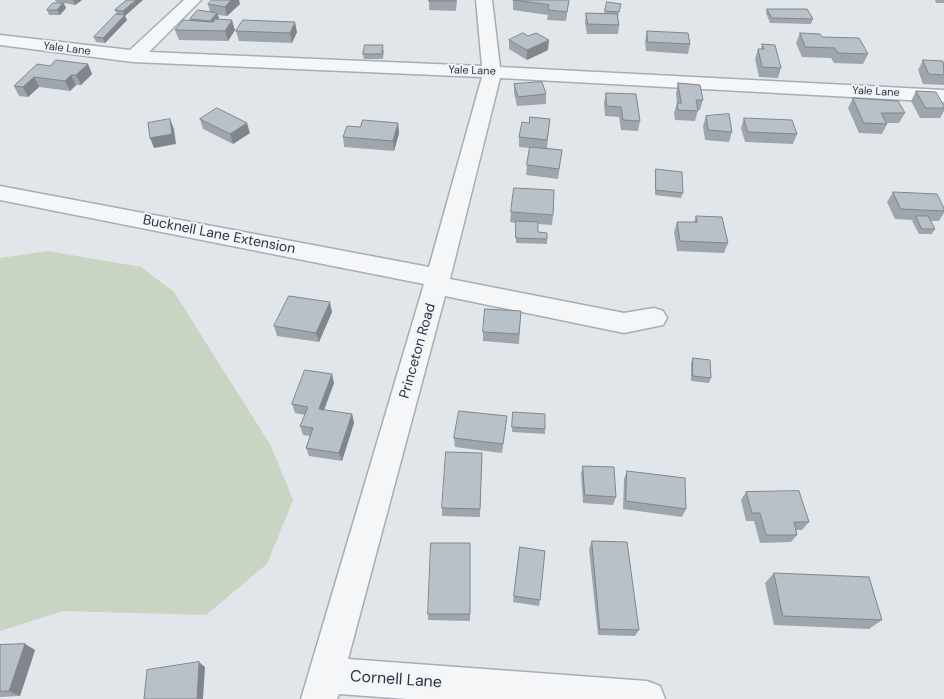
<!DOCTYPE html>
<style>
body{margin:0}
canvas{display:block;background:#e1e6ea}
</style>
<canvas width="944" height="699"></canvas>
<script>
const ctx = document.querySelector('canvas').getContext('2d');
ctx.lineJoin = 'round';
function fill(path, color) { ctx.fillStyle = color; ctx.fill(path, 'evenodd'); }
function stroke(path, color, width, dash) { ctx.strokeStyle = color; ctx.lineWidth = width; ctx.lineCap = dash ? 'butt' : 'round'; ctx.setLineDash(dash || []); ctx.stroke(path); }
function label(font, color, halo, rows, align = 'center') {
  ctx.font = font + ' "DM Sans",sans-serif'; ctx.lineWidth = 4; ctx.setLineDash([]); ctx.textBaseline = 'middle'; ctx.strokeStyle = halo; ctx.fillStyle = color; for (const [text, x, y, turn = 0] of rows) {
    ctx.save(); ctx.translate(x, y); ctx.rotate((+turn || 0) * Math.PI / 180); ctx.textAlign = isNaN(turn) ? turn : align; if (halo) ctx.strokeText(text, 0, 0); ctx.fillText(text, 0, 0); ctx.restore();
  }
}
const green = new Path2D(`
 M48,251L141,267L174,292L271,446L293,500L267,564L206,615L63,611L0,631V258Z`);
const street = new Path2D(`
 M184,0H201L149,52L482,66L476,0H492L500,67L944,90V102L500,78L450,279L624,313L654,308L663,311L667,318L663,325L624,333L445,296L348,659L647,681L660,686L665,699H407L339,694L337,699H301L424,284L0,200V186L429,267L482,77L133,62L0,45V35L130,50Z`);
const wall = new Path2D(`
 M55,0H82L75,5L64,3L66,8L60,15H49L47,10L59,3L56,2Z
 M127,0L125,16L127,20L105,43L96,42L94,37L117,15L115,10Z
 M429,0H457L456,11L429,10Z
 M513,0H569L566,21L547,20L548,15L513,10Z
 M935,0H944V3H936Z
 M208,4H240L227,16L218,15L219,18L217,19L235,30L228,41L179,40L175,30L191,21L190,19L210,12Z
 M621,4L618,17L619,25L618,34H587L585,23L586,13H604L605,11Z
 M767,9L813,19L811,24L770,23L766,13Z
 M236,31L297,32L292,43L239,41Z
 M647,31L690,44L688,54L646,51L645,41Z
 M800,33L822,37L868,54L863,64L834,63L831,58L802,57L796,43Z
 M528,36L548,50L527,60L509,49V40Z
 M762,44L781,68L778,78L759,77L755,59L758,49H761Z
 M384,50L383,59H364L363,54Z
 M923,60L944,63V85L923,84L918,70Z
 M88,64L92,74L81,85H76L70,91L39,87L28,97L19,96L14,86L50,66Z
 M678,83L703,100L700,110H698L695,121L675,120L674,113L677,103L676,93Z
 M514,84L546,94V104L517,106L514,93Z
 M916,91L944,106V111L940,118H920L911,101Z
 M606,93L640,121L638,131L621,130L619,117L605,116L604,103Z
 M853,98L905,113L899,123H887V124L882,134L859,133L848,108Z
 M706,116L732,132L729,142L705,140L703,126Z
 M744,118L797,134L793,144L745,142L741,128Z
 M200,119L250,133L233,144L203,129Z
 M550,119L547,148L562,150L558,179L526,175L527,165L530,148L519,147V137L529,123Z
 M398,123L399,133L394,151L344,147L343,137L360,127Z
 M656,169L683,193L681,198L655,195V174Z
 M893,192L944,208V213L939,221H931L935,229L932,234H919L912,221L913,220L895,219L887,202Z
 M511,212L553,215L552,225L538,224V232L547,239V244L516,243V223L510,222Z
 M696,216L728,243L724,253L677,251L674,232L677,222H694Z
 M521,311L519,344L483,341V332Z
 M332,312L319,342L277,336L274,326Z
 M693,358L711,378L709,383L691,381V363Z
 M334,383L324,410L352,414L354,423L342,461L309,456L306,448L310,436L303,435L300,426L305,415L295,413L292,404Z
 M513,412L545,429V434L512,432Z
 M507,416L502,453L455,447L454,438Z
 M482,453L480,517L442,516V508Z
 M583,466L616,497L613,505L583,503L581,474Z
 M627,471L686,509L682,517L623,509L624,479Z
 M746,492L809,522L802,530H796L797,535L791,542L760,543L754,521H746L741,500Z
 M592,541L639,630L635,636L598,635L589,549Z
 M470,543V621L428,620V614Z
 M520,547L540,600L539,606L513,602Z
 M774,573L882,620L869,629L774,625L765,583Z
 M25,644L35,650L20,696L0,697V645Z`);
const shadedWall = new Path2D(`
 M73,0H82L75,5Z
 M136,0H143L125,16L127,20L105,43L103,38L124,16L123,11Z
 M231,0H239L240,4L227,16L225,7Z
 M63,3L66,8L60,15L57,10Z
 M217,13L219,18L211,26L210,21Z
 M232,20L235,30L228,41L225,31Z
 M295,22L297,32L292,43L290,33Z
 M549,40L548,50L527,60V50Z
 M88,64L92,74L81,85L76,75Z
 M71,75L76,85L70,91L65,81Z
 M34,77L39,87L28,97L23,87Z
 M170,119L174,129L176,144L154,148L150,138Z
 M247,123L250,133L233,144L230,134Z
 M398,123L399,133L394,151L393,141Z
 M330,302L332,312L319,342L316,333Z
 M332,374L334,383L321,418L319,409Z
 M352,414L354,423L342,461L339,453Z
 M25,644L35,650L20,696L9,691Z
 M199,662L205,667L203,699H197Z`);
const building = new Path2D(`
 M127,0H136L123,11L115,10Z
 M212,0H231L225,7L208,4Z
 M429,0H456V1H429Z
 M513,0H569L567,12L548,10L549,5Z
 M607,2L621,4L619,12L605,11Z
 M53,3H63L57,10H47Z
 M767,9H807L813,19L772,18Z
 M198,10L217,13L210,21L190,19Z
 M586,13L617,14L619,25L588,24Z
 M116,14L125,15L103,38L94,37Z
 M215,19L232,20L225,31L175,30L183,20L213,22Z
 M243,20L295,22L290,33L236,31Z
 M647,31L688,33L690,44L648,42Z
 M523,33L528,36L536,33L549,40L527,50L509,40Z
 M800,33L820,34L822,37L859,38L868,54L838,53L835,48L806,47Z
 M762,44L775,45L781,68L762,67L758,49H764Z
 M365,45H383L382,54H363Z
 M56,60L88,64L76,75H71L65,81L34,77L23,87L14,86L37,64L50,66Z
 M923,60L943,61L944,75L929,74Z
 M542,82L546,94L518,97L514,84Z
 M678,83L700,85L703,100H696L698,111L678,110L677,103H681Z
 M916,91L936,92L944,106V108H926Z
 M606,93L636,94L640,121L623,120L621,107L607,106Z
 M853,98L898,101L905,113H881L887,124L864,123Z
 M217,108L247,123L230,134L200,119Z
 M729,114L732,132L708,130L706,116Z
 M530,117L550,119L547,140L519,137L522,122L529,123Z
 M744,118L792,120L797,134L748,132Z
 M170,119L172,134L150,138L148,123Z
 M363,120L398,123L393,141L343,137L347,126L360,127Z
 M530,147L562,150L559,169L527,165Z
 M656,169L682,172L683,193L656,190Z
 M514,188L554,190L553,215L511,212Z
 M893,192L937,194L944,208V211L901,209Z
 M696,216L722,217L728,243L680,241L677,222H697Z
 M916,216H928L935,229H922Z
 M516,221L538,222V232L547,233V239L516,238Z
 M289,296L330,302L316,333L274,326Z
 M485,309L521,311L519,334L483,332Z
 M693,358L710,360L711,378L693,376Z
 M305,370L332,374L319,409L352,414L339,453L306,448L313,428L300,426L308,407L292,404Z
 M459,411L507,416L503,444L454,438Z
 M513,412L545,414V429L512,427Z
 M446,452L482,453L480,509L442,508Z
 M583,466L614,467L616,497L585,495Z
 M627,471L685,478L686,509L626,501Z
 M799,491L809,522H794L797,535H766L760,513H752L746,492Z
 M592,541L627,542L639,630L600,629Z
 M431,543H470V614H428Z
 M520,547L545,551L540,600L514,596Z
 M774,573L869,577L882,620L783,616Z
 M25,644L9,691H0V645Z
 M199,662L197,699H144L147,670Z`);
const farStreetnames = [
 ["Yale Lane",67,49,7],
 ["Yale Lane",472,71,2],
 ["Yale Lane",876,92,3]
];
const streetNames = [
 ["Bucknell Lane Extension",219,235,11],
 ["Princeton Road",418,351,-74]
];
const nearStreetnames = [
 ["Cornell Lane",396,680,4]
];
fill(green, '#c9d4c2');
stroke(street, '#a6adb5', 3);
fill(street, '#f4f6f8');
fill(wall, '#9ea5ac');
fill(shadedWall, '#81868c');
fill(building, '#b8c0c8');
stroke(building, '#81868c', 1);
label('11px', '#293543', '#f1f4f8', farStreetnames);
label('14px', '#293543', '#f1f4f8', streetNames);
label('16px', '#293543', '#f1f4f8', nearStreetnames);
</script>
